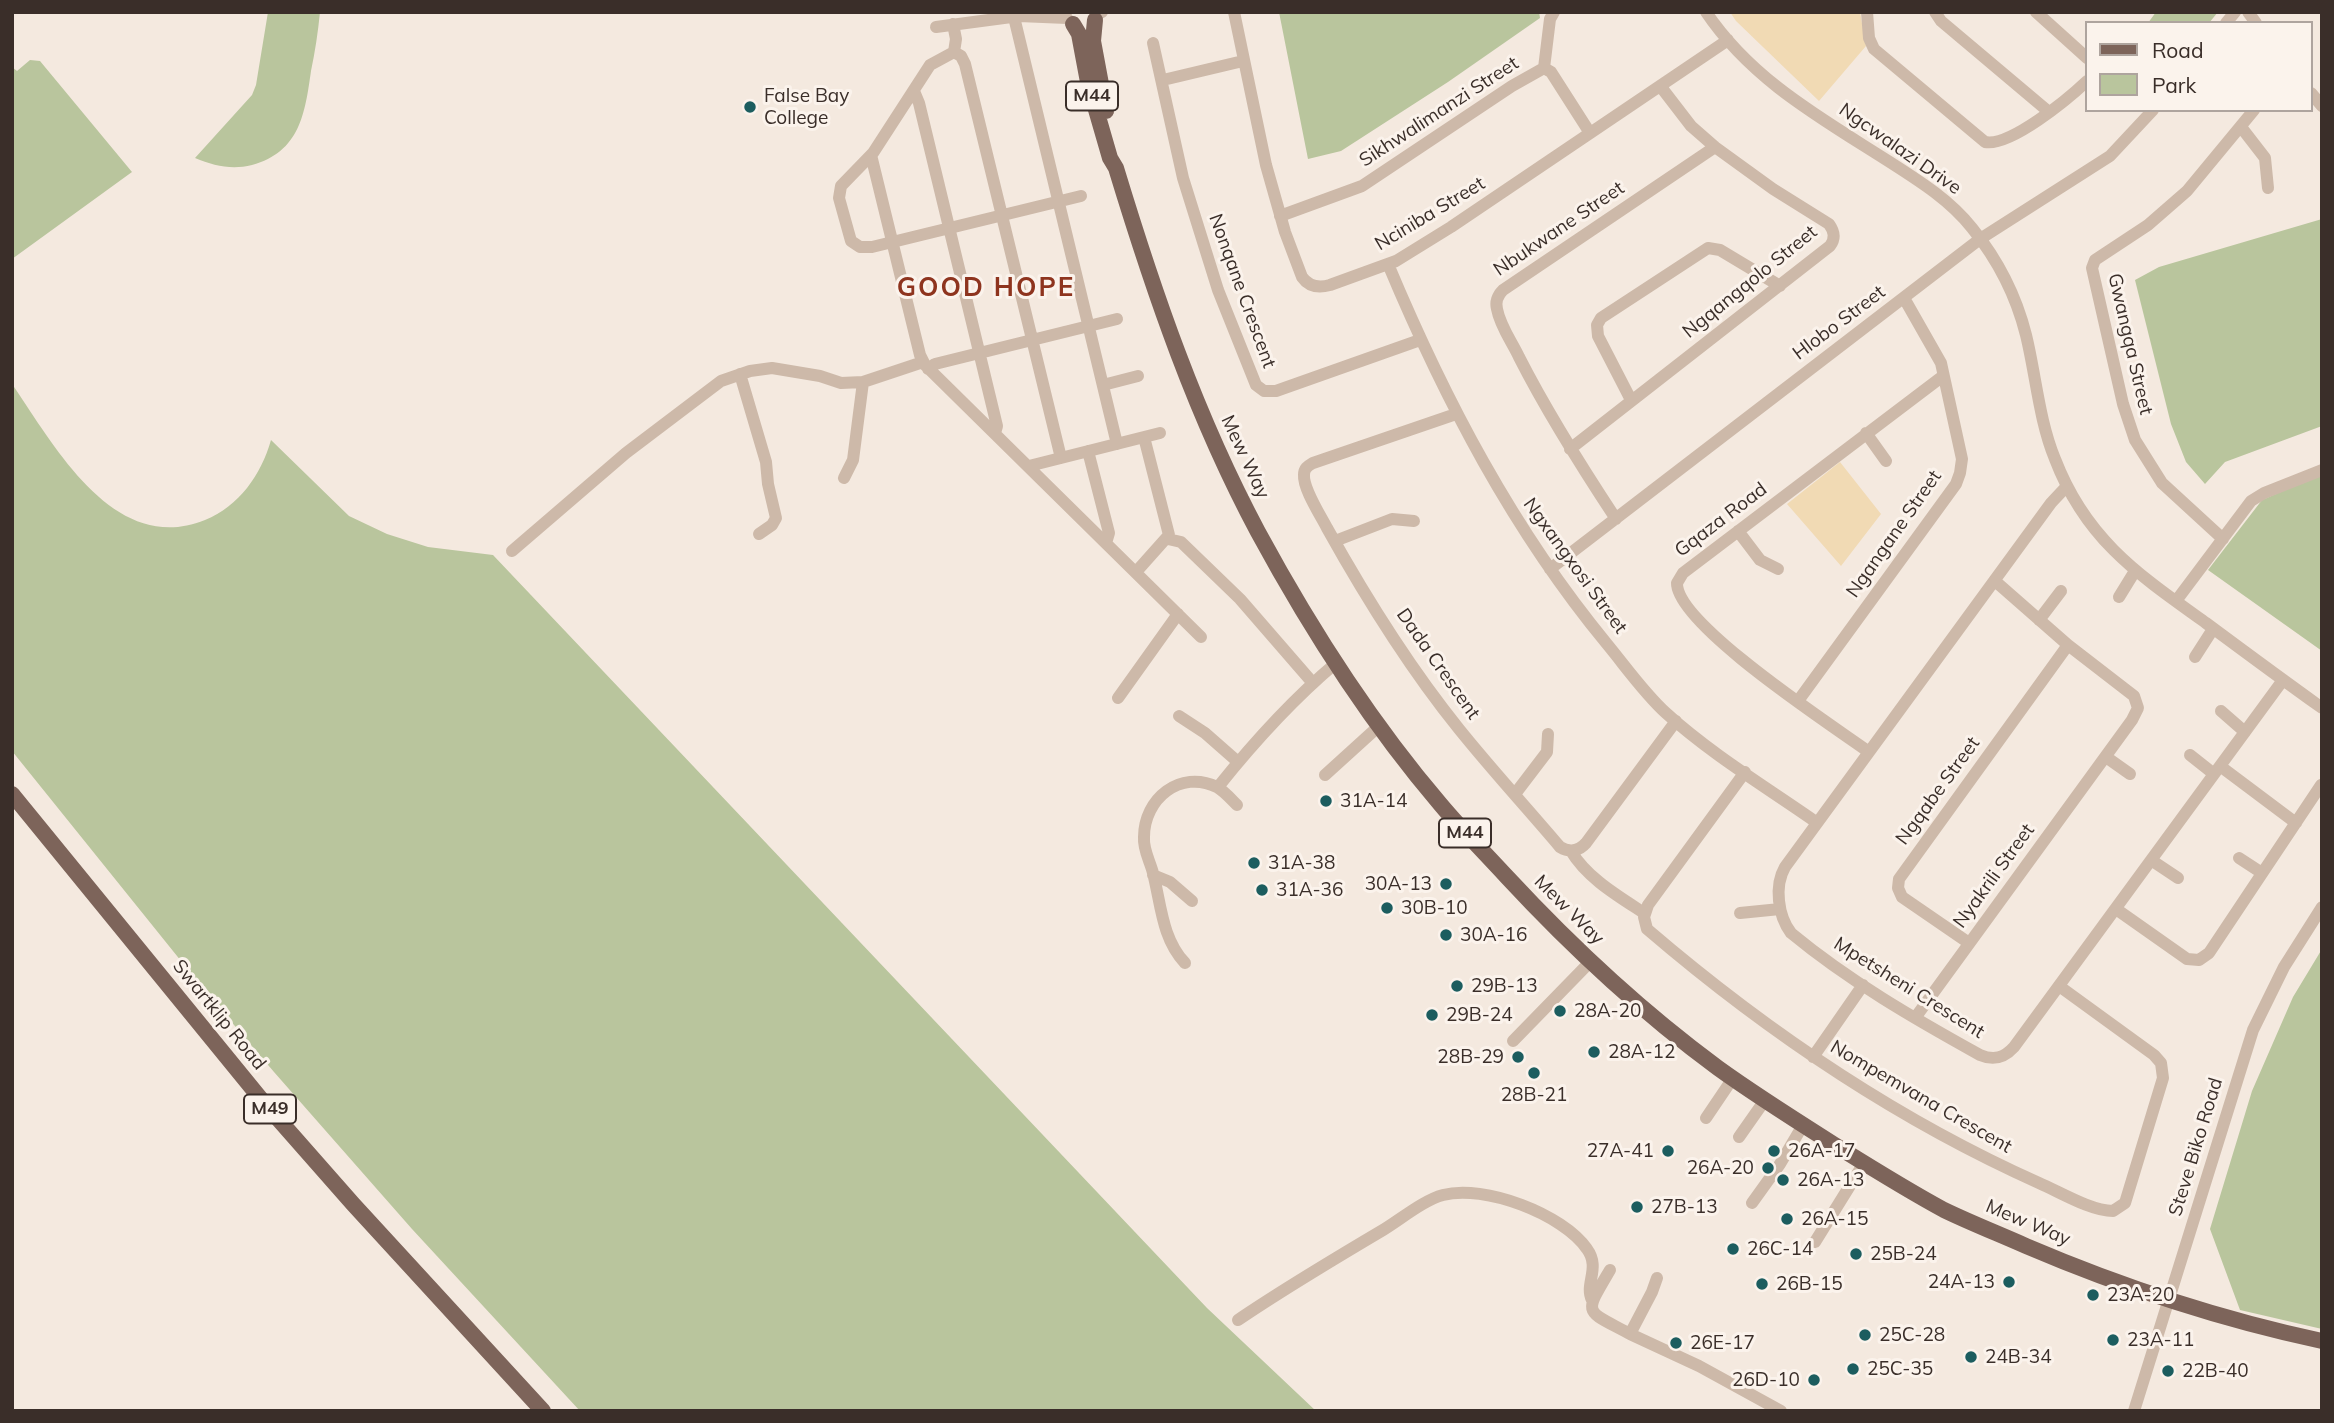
<!DOCTYPE html>
<style>
body{margin:0}
#map{position:relative;width:2334px;height:1423px;overflow:hidden;background:#f4e9df;font-family:Mulish,sans-serif}
canvas{display:block}
.frame{position:absolute;inset:0;border:14px solid #3a2e29;pointer-events:none}
.legend{position:absolute;left:2085px;top:21px;width:228px;height:91px;box-sizing:border-box;background:#fbf3ec;border:2px solid #aea49e;margin:0;padding:9px 12px;list-style:none;font-size:21px;color:#3a2e29}
.legend li{display:flex;align-items:center;gap:14px;height:35px}
.legend b{width:35px;border:2px solid #aea49e}
</style>
<div id="map">
<canvas width="2334" height="1423"></canvas>
<div class="frame"></div>
<ul class="legend">
<li><b style="height:9px;background:#7d645a"></b>Road</li>
<li><b style="height:19px;background:#b9c59d"></b>Park</li>
</ul>
</div>
<script>
const ctx = document.querySelector('canvas').getContext('2d');
ctx.lineJoin = 'round';
function fill(path, color) { ctx.fillStyle = color; ctx.fill(path, 'evenodd'); }
function stroke(path, color, width, dash) { ctx.strokeStyle = color; ctx.lineWidth = width; ctx.lineCap = dash ? 'butt' : 'round'; ctx.setLineDash(dash || []); ctx.stroke(path); }
function label(font, color, halo, rows, align = 'center') {
  ctx.font = font + ' Mulish,sans-serif'; ctx.lineWidth = 6; ctx.setLineDash([]); ctx.textBaseline = 'middle'; ctx.strokeStyle = halo; ctx.fillStyle = color; for (const [text, x, y, turn = 0] of rows) {
    ctx.save(); ctx.translate(x, y); ctx.rotate((+turn || 0) * Math.PI / 180); ctx.textAlign = isNaN(turn) ? turn : align; if (halo) ctx.strokeText(text, 0, 0); ctx.fillText(text, 0, 0); ctx.restore();
  }
}
const green = new Path2D(`
 M268,12H320C318,32 315,52 311,71C305,113 300,152 252,165C232,170 214,166 195,158L252,95L256,85Z
 M1279,12H1539L1540,18L1448,82L1341,151L1308,159Z
 M2156,12H2218L2209,23H2148Z
 M30,60L40,61L132,172L12,259V67L17,71Z
 M2322,219V426L2225,462L2205,484L2186,462L2171,424L2135,280L2159,267Z
 M12,384C54,445 114,557 205,520C239,506 261,475 271,440L349,516L387,534L428,547L493,555L1207,1308L1316,1411H580L412,1229L274,1072L206,992L12,751Z
 M2322,474V651L2208,570L2262,500Z
 M2322,949V1329L2240,1310L2210,1229L2252,1091L2293,997Z`);
const sand = new Path2D(`
 M1730,12H1860L1866,46L1819,101L1736,21Z
 M1840,462L1881,514L1841,566L1787,504Z`);
const minor = new Path2D(`
 M1234,12L1266,165L1285,232L1302,277C1309,287 1319,288 1330,285L1396,261L1451,227L1728,40
 M1706,12C1751,79 1819,117 1885,159C1916,179 1948,198 1972,228C1998,260 2016,295 2026,335C2036,376 2039,420 2055,459C2086,540 2139,575 2206,623C2245,652 2283,680 2322,708
 M1867,12L1869,38L1874,49L1985,142C2010,147 2068,99 2087,81
 M1935,12L1941,21L2049,112
 M2036,12L2087,58
 M2248,12L2256,23
 M1099,13L1102,12
 M1014,17L1117,444
 M2226,23L2235,12
 M953,24L956,39L954,52L930,65L873,153L841,186L839,198L851,241L860,247H872L1081,196
 M936,27L1019,16L1067,18
 M1153,43L1183,178L1218,290L1256,385L1264,391H1276L1420,340
 M954,52L961,56L965,64L1061,458
 M1544,68L1551,72L1590,133
 M1544,68L1550,19L1554,12
 M1163,80L1243,61
 M914,91L919,103L997,426L995,433
 M2311,93L2322,106
 M2241,127L2265,158L2268,188
 M871,155L920,355L925,365L1201,637
 M1280,216L1362,186L1512,86L1544,68
 M1388,264C1445,400 1513,530 1607,644C1626,667 1644,693 1666,713C1711,754 1766,787 1816,822
 M928,369L935,364L1117,319
 M740,374L766,462L768,484L776,518L772,525L759,534
 M1103,385L1138,376
 M1631,400L1598,336L1597,325L1601,318L1708,248L1720,250L1780,286
 M1456,414L1313,463C1308,466 1304,468 1304,475C1303,489 1321,516 1327,528C1366,598 1409,667 1459,729C1492,770 1527,808 1560,847C1570,853 1579,851 1586,843L1676,721
 M1866,433L1886,461
 M1570,449L1830,246C1836,238 1834,231 1829,224L1773,189L1715,147L1691,126L1661,87
 M1088,451L1109,533L1106,543
 M1029,466L1160,433
 M844,478L853,460L863,382
 M2066,487L2051,503L1785,867C1774,886 1778,916 1791,933C1849,981 1915,1019 1980,1055C1994,1061 2004,1058 2014,1047L2283,680
 M1616,519C1581,466 1548,414 1519,357C1512,342 1500,326 1497,309C1495,301 1498,295 1503,290L1715,147
 M1738,531L1760,560L1778,569
 M1168,539L1181,542L1240,599L1312,682
 M2223,539L2162,483L2135,440L2123,404L2092,268L2095,260L2148,225L2187,191L2254,110
 M1335,541L1392,519L1414,521
 M512,551L626,453L721,381L750,371L772,368L820,376L841,383L863,382L923,362
 M1550,569L1980,239L2110,156L2153,110
 M1136,572L1169,535L1144,437
 M2119,597L2135,571
 M2176,601L2251,501L2264,493L2322,470
 M2039,620L2061,591
 M2195,657L2213,629
 M1118,698L1178,614
 M1798,701L1956,484L1960,473L1962,459L1941,363L1904,298
 M2221,711L2245,732
 M1179,716L1205,733L1238,762
 M1869,752C1833,726 1676,624 1677,583L1683,573L1943,376
 M2190,755L2214,774
 M2106,757L2130,774
 M2220,766L2296,823
 M1745,772L1648,905L1644,917L1647,929C1766,1031 1896,1119 2039,1183C2060,1192 2091,1211 2113,1211L2125,1203L2163,1078L2161,1063L2154,1055L2059,986
 M1325,775L1379,726
 M1218,787C1254,742 1292,700 1336,663
 M1515,794L1547,752L1548,734
 M1571,851C1587,878 1618,896 1644,913
 M2239,858L2262,873
 M2151,860L2178,878
 M1153,875L1170,882L1192,901
 M2116,909L2187,959L2199,960L2209,953L2321,785
 M1740,913L1780,909
 M1969,943L1902,897L1898,888L1899,879L2068,645
 M1185,963C1162,939 1161,904 1153,873C1150,861 1143,850 1144,837C1144,799 1180,769 1217,787C1224,791 1231,799 1237,805
 M1915,1018L2132,720L2138,708L2134,696L2068,645L1995,581
 M1513,1041L1591,961
 M1813,1057L1863,985
 M1706,1118L1733,1078
 M1739,1137L1765,1100
 M1752,1203L1780,1164L1803,1125
 M1815,1242L1864,1163
 M1610,1270C1583,1316 1584,1309 1630,1334
 M1657,1278L1652,1292L1630,1334L1699,1366L1781,1411
 M1238,1320C1285,1288 1334,1259 1383,1230C1401,1219 1424,1200 1443,1195C1484,1184 1563,1214 1587,1249C1601,1268 1584,1284 1592,1300
 M2134,1411L2253,1030L2284,967L2322,907`);
const major = new Path2D(`
 M1095,20L1093,41L1106,111
 M1073,24L1079,34L1088,82L1110,158L1116,168C1154,293 1196,416 1258,532C1310,628 1370,722 1441,805C1462,830 1485,853 1507,877C1571,946 1642,1012 1718,1068C1754,1094 1792,1118 1830,1142C1867,1165 1905,1189 1944,1210C1971,1223 1999,1234 2026,1246C2122,1287 2219,1319 2322,1341
 M12,794L265,1104L353,1204L543,1411`);
const markers = [
 [750,107,7,"#1c5d5f"],
 [1326,801,7,"#1c5d5f"],
 [1254,863,7,"#1c5d5f"],
 [1446,884,7,"#1c5d5f"],
 [1262,890,7,"#1c5d5f"],
 [1387,908,7,"#1c5d5f"],
 [1446,935,7,"#1c5d5f"],
 [1457,986,7,"#1c5d5f"],
 [1560,1011,7,"#1c5d5f"],
 [1432,1015,7,"#1c5d5f"],
 [1594,1052,7,"#1c5d5f"],
 [1518,1057,7,"#1c5d5f"],
 [1534,1073,7,"#1c5d5f"],
 [1668,1151,7,"#1c5d5f"],
 [1774,1151,7,"#1c5d5f"],
 [1768,1168,7,"#1c5d5f"],
 [1783,1180,7,"#1c5d5f"],
 [1637,1207,7,"#1c5d5f"],
 [1787,1219,7,"#1c5d5f"],
 [1733,1249,7,"#1c5d5f"],
 [1856,1254,7,"#1c5d5f"],
 [2009,1282,7,"#1c5d5f"],
 [1762,1284,7,"#1c5d5f"],
 [2093,1295,7,"#1c5d5f"],
 [1865,1335,7,"#1c5d5f"],
 [2113,1340,7,"#1c5d5f"],
 [1676,1343,7,"#1c5d5f"],
 [1971,1357,7,"#1c5d5f"],
 [1853,1369,7,"#1c5d5f"],
 [2168,1371,7,"#1c5d5f"],
 [1814,1380,7,"#1c5d5f"]
];
const shields = [
 [1092,96,52],
 [1465,833,52],
 [270,1109,52]
];
const shieldNames = [
 ["M44",1092,96],
 ["M44",1465,833],
 ["M49",270,1109]
];
const poiNames = [
 ["False Bay",764,96],
 ["College",764,118],
 ["31A-14",1340,801],
 ["31A-38",1268,863],
 ["30A-13",1432,884,"right"],
 ["31A-36",1276,890],
 ["30B-10",1401,908],
 ["30A-16",1460,935],
 ["29B-13",1471,986],
 ["28A-20",1574,1011],
 ["29B-24",1446,1015],
 ["28A-12",1608,1052],
 ["28B-29",1504,1057,"right"],
 ["28B-21",1534,1095,"center"],
 ["27A-41",1654,1151,"right"],
 ["26A-17",1788,1151],
 ["26A-20",1754,1168,"right"],
 ["26A-13",1797,1180],
 ["27B-13",1651,1207],
 ["26A-15",1801,1219],
 ["26C-14",1747,1249],
 ["25B-24",1870,1254],
 ["24A-13",1995,1282,"right"],
 ["26B-15",1776,1284],
 ["23A-20",2107,1295],
 ["25C-28",1879,1335],
 ["23A-11",2127,1340],
 ["26E-17",1690,1343],
 ["24B-34",1985,1357],
 ["25C-35",1867,1369],
 ["22B-40",2182,1371],
 ["26D-10",1800,1380,"right"]
];
const streetNames = [
 ["Sikhwalimanzi Street",1439,112,-33],
 ["Ngcwalazi Drive",1900,149,35],
 ["Nciniba Street",1430,214,-31],
 ["Nbukwane Street",1559,229,-34],
 ["Ngqangqolo Street",1750,282,-39],
 ["Nonqane Crescent",1242,291,70],
 ["Hlobo Street",1839,323,-37],
 ["Gwangqa Street",2130,344,77],
 ["Mew Way",1245,457,65],
 ["Gqaza Road",1721,520,-37],
 ["Ngangane Street",1894,534,-55],
 ["Ngxangxosi Street",1575,566,54],
 ["Dada Crescent",1438,664,55],
 ["Ngqabe Street",1938,791,-54],
 ["Nyakrili Street",1994,876,-54],
 ["Mew Way",1569,910,45],
 ["Mpetsheni Crescent",1909,988,32],
 ["Swartklip Road",219,1015,51],
 ["Nompemvana Crescent",1921,1097,30],
 ["Steve Biko Road",2196,1147,-73],
 ["Mew Way",2028,1223,23]
];
const districtNames = [
 ["GOOD HOPE",986,288]
];
fill(green, '#b9c59d');
fill(sand, '#f1dab4');
stroke(minor, '#cdb9a9', 12);
stroke(major, '#7d645a', 16);
for (const [x, y, r, color] of markers) { const dot = new Path2D(); dot.arc(x, y, r, 0, 2 * Math.PI); ctx.fillStyle = color; ctx.fill(dot); stroke(dot, '#fbf3ec', 2.5); }
for (const [x, y, w] of shields) { const box = new Path2D(); box.roundRect(x - w / 2, y - 14.5, w, 29, 5); ctx.fillStyle = '#fbf3ec'; ctx.fill(box); stroke(box, '#3a2e29', 2); }
label('bold 18px', '#3a2e29', null, shieldNames);
label('19px', '#3a2e29', '#fbf3ec', poiNames, 'left');
label('19px', '#3a2e29', '#fbf3ec', streetNames);
ctx.letterSpacing = '2px';
label('bold 26px', '#8e341e', '#fbf3ec', districtNames);
ctx.letterSpacing = '0px';
</script>
